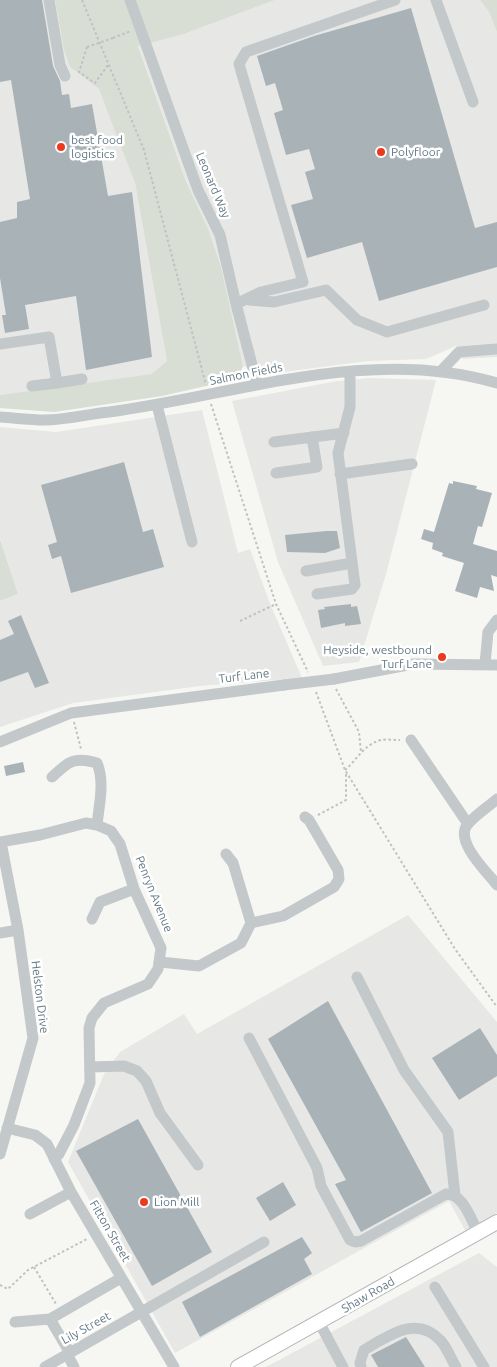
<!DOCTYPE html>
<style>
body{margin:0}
canvas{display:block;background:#f6f6f2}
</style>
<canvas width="497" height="1367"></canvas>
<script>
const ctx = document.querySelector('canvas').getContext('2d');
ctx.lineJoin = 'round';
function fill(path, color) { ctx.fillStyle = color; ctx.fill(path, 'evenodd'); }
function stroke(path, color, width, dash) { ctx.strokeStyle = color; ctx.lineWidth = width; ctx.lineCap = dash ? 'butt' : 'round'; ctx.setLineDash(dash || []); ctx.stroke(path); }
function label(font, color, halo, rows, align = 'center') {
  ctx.font = font + ' Ubuntu,sans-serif'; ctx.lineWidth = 5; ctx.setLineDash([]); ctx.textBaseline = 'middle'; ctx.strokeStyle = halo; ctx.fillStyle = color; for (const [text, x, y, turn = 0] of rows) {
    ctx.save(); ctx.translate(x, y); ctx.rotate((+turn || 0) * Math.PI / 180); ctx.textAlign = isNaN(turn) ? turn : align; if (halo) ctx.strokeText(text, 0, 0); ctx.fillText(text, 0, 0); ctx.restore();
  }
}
const built = new Path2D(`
 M0,0H55L64,50L70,67L99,89L116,129L135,183L167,361L151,374L0,395Z
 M275,0H480L489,12L497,32V357L462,359L456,346L426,359L368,361L283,372L258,370L243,366L221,267L209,231L185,179L138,45L184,34Z
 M369,378L436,380L386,574L359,662L323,666L278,562L232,401L337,381Z
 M202,410L238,553L250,549L269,601L302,678L200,686L73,703L0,727V601L18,594L0,538V427L56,432Z
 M408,915L497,1022V1213L466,1232L449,1201L175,1353L68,1162L104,1074L120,1052L184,1014L197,1034Z
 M479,1253L497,1267V1367H266Z`);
const green = new Path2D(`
 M55,0H275L184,34L138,46L185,179L209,231L221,267L243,366L239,375L228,381L162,396L54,412L0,408V395L151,374L167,361L135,183L99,89L70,67L64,50Z
 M480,0H497V32L489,12Z
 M0,539L18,594L0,601Z`);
const building = new Path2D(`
 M0,0H42L53,66L60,81L62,95L69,94L71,108L92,104L108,196L132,192L152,357L86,370L76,296L25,305L29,329L5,333L2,315H6L0,278V222L17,218V202L30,199L11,80L0,82Z
 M411,8L475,228L497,222V267L379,301L362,242L307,258L291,205L313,199L305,172L315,169L309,149L286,155L274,113L283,110L275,83L266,86L257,56L314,36Z
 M124,462L143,532L153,529L164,567L71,593L61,556L52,559L48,545L57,542L41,485Z
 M453,481L477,486L476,489L492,493L482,527L478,526L473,544L497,551V577L491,575L494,591L480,587L477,598L455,591L464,563L442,556L443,553L432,549L433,543L421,539L424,529L434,532L449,483L453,484Z
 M326,531H337L340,548L325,553L287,552L285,535Z
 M351,604V607L357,606L361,624L345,626V623L321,628L318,610L325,609L324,607Z
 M21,615L49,683L35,688L28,672L0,682V640L14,634L8,621Z
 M23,762L25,772L6,776L4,766Z
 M328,1001L432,1193L361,1232L335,1184L346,1180L268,1039Z
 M480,1028L497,1055V1076L459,1100L432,1058Z
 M138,1119L212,1252L152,1286L76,1151Z
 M283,1182L296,1205L270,1221L256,1198Z
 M302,1237L312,1253L304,1259L312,1274L200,1337L182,1302Z
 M406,1337L425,1367H378L371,1355Z`);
const path = new Path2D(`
 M82,0L144,150L206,385
 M113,38L131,31
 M87,47L79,72L95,83L108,65
 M211,404L276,604L308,672
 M240,621L276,604
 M336,689L359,732L361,752
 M316,692L345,770L455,949L497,1007
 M74,722L81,749
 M345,770C356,761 364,744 381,740C386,739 394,740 400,740
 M318,815L346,800V773
 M34,1267L56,1304
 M0,1285L8,1289L28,1270L87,1239`);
const minor = new Path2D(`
 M49,0L60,65L65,76
 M130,0L198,190L220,235L236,304L257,384
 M436,0L473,102
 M249,300L274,302L326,290L357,320L387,332L484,305
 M236,304L261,292L303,282L239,64L246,52L395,0
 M0,344L49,337L57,383L82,379
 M441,371L459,352L497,349
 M32,386L57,383
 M157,405L192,542
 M0,417C15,418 30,420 45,420C66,420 88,414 109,412C236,395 370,345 497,383
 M274,442L344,433
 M276,473L317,467L312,437
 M340,474L412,464
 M306,571L352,563
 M317,594L352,589L355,585L338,453L350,407V372
 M485,664L488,632L497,620
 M334,679L413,664L497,665
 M411,740L468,824
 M0,742L71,713L284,685
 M52,777C68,762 74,756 97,763C105,782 99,805 97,825
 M497,799C488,807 475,815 467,825C455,842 487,872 497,885
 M0,842L40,835L86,823L97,825L111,831L120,844L134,889L161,948L158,969L148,984L104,1003L92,1018L89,1028L90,1083L74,1125L59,1154L54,1159
 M226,854L233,863L251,923
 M92,919L100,902L134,889
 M0,933L18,930
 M160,962L199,966L241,943L251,923L283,916L334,887L339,879L338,870L309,820L305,817
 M357,977L404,1070L448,1132L455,1195
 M249,1038L317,1168L321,1186L350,1240L355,1242L361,1241L446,1194C463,1193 471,1220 478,1232
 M90,1067L124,1066L137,1071L146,1081L160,1113L198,1165
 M7,1128L35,1135L47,1144L71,1192L174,1367
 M0,1154L33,1038L18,930L1,842
 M30,1214L71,1192
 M435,1287L484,1367
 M15,1322L50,1319
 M319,1322L343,1367
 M70,1353L50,1319L121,1278
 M67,1354L74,1367
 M45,1367L264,1242
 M361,1367L360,1363L364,1350C387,1337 416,1314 440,1340C447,1347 451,1359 456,1367`);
const major = new Path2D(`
 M238,1367L497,1222`);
const pathBridge = new Path2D(`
 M87,47L113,38`);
const minorBridge = new Path2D(`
 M284,685L334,679`);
const markers = [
 [61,147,5,"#eb3a1d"],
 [381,152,5,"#eb3a1d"],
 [442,657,5,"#eb3a1d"],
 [144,1202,5,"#eb3a1d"]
];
const poiNames = [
 ["best food",71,140],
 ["logistics",71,154],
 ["Polyfloor",391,152],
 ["Heyside, westbound",432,650,"right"],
 ["Turf Lane",432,664,"right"],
 ["Lion Mill",154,1202]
];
const streetNames = [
 ["Leonard Way",213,185,67],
 ["Salmon Fields",246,374,-11],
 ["Turf Lane",244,676,-7],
 ["Penryn Avenue",154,894,68],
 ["Helston Drive",40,997,83],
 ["Fitton Street",110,1231,60],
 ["Shaw Road",368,1295,-30],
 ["Lily Street",86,1328,-29]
];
fill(built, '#e7e7e6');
fill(green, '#d8ded3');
fill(building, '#a9b3b7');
stroke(major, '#b6bbbe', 16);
stroke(path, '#bfc1c3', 2, [2.5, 2.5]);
stroke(minor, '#c3c8ca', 11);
stroke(major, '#fff', 14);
stroke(pathBridge, '#bfc1c3', 2, [2.5, 2.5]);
stroke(minorBridge, '#c3c8ca', 11);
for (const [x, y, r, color] of markers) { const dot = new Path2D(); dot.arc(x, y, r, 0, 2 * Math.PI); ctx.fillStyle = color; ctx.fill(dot); stroke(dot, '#fff', 2); }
label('12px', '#637985', '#fff', poiNames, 'left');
label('12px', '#637985', '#fff', streetNames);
</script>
